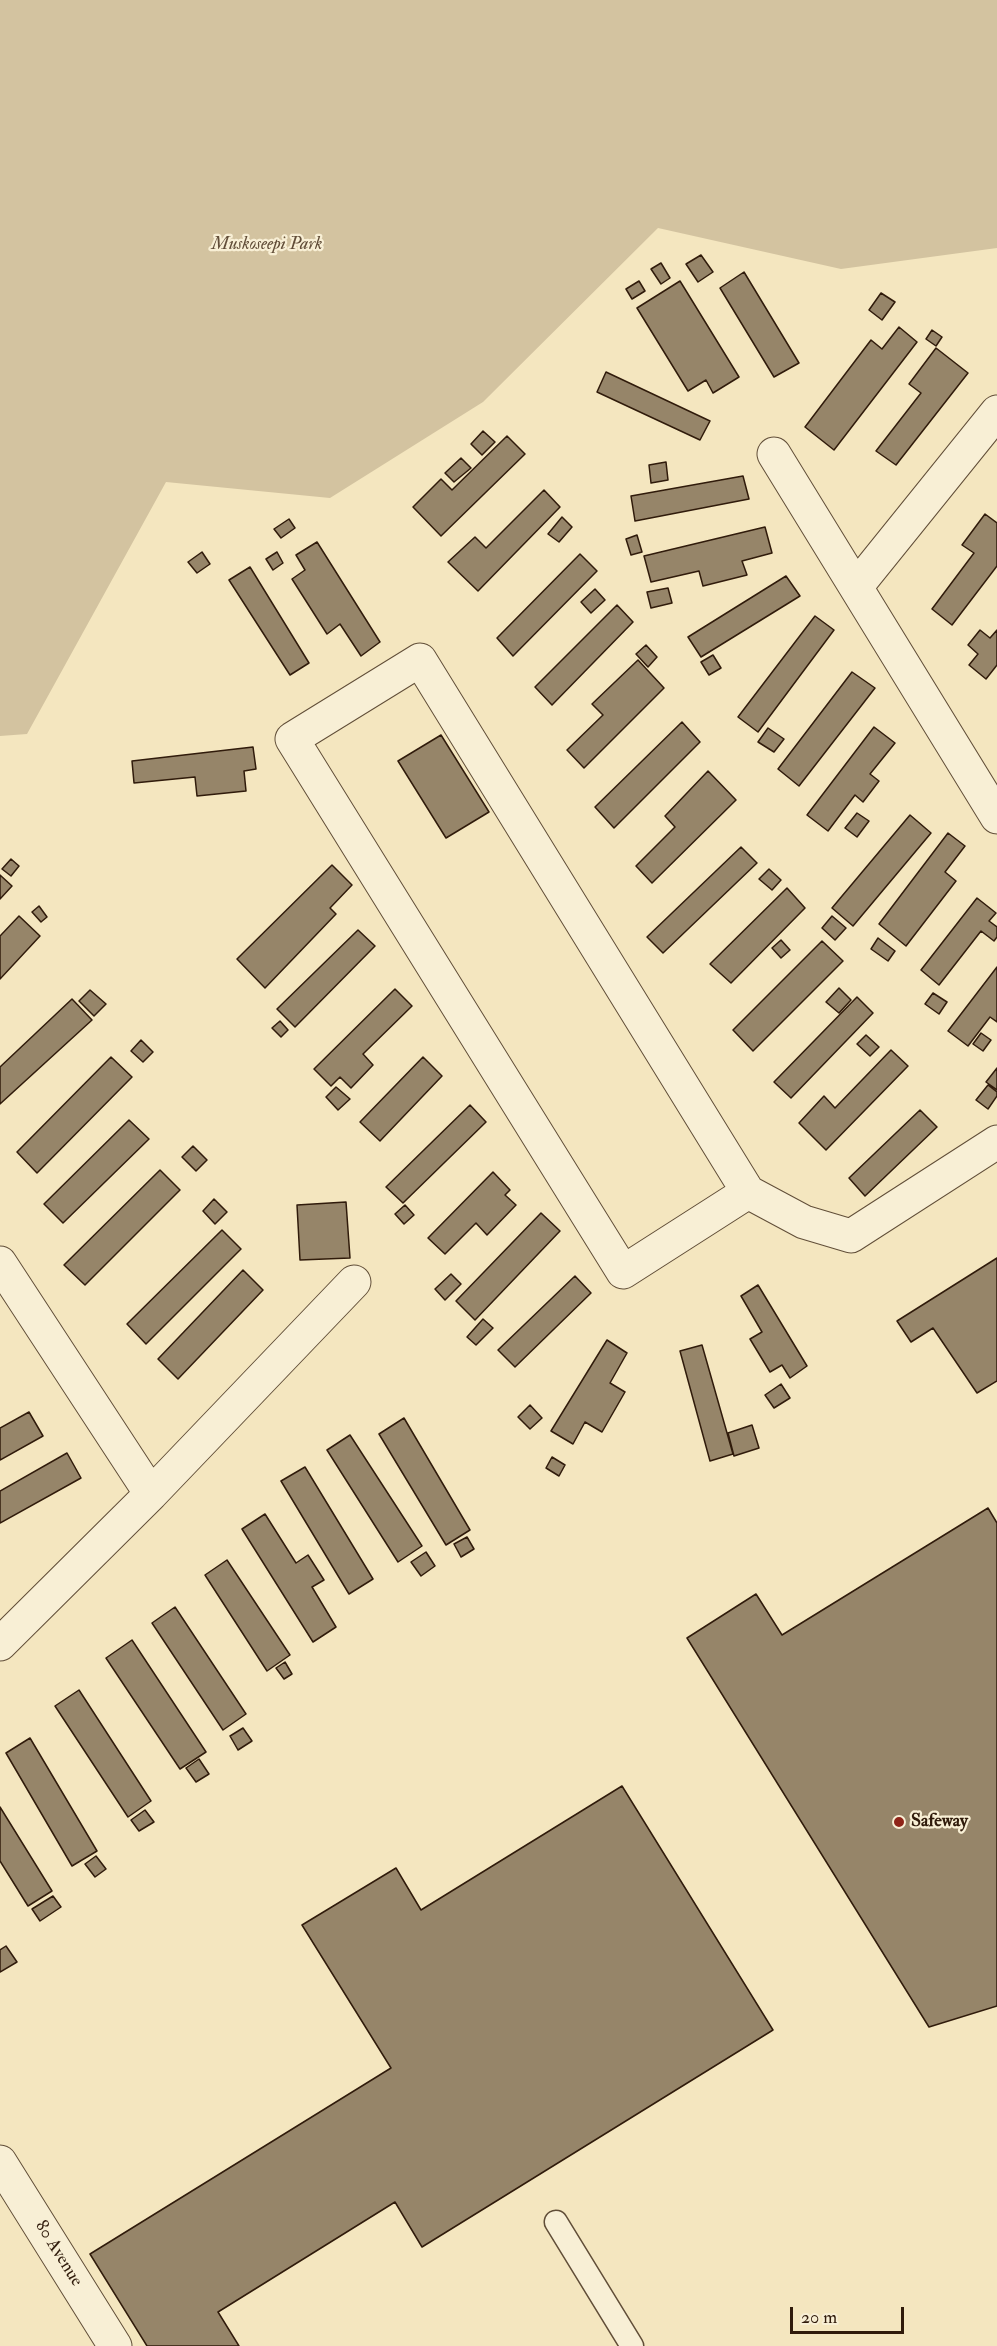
<!DOCTYPE html>
<style>
body{margin:0}
#map{position:relative;width:997px;height:2346px;overflow:hidden;background:#f4e6bf;font-family:"IM FELL Double Pica",serif}
canvas{display:block}
.scale{position:absolute;left:790px;top:2307px;width:114px;height:27px;box-sizing:border-box;border:3px solid #301b0b;border-top:0;padding-left:8px;font-size:18px;line-height:21px;white-space:nowrap;color:#301b0b;-webkit-text-stroke:4px #f8efd5;paint-order:stroke}
</style>
<div id="map">
<canvas width="997" height="2346"></canvas>
<div class="scale">20 m</div>
</div>
<script>
const ctx = document.querySelector('canvas').getContext('2d');
ctx.lineJoin = 'round';
function fill(path, color) { ctx.fillStyle = color; ctx.fill(path, 'evenodd'); }
function stroke(path, color, width, dash) { ctx.strokeStyle = color; ctx.lineWidth = width; ctx.lineCap = dash ? 'butt' : 'round'; ctx.setLineDash(dash || []); ctx.stroke(path); }
function label(font, color, halo, rows, align = 'center') {
  ctx.font = font + ' "IM FELL Double Pica",serif'; ctx.lineWidth = 4.5; ctx.setLineDash([]); ctx.textBaseline = 'middle'; ctx.strokeStyle = halo; ctx.fillStyle = color; for (const [text, x, y, turn = 0] of rows) {
    ctx.save(); ctx.translate(x, y); ctx.rotate((+turn || 0) * Math.PI / 180); ctx.textAlign = isNaN(turn) ? turn : align; if (halo) ctx.strokeText(text, 0, 0); ctx.fillText(text, 0, 0); ctx.restore();
  }
}
const green = new Path2D(`
 M0,0H997V248L841,269L658,228L483,402L330,498L166,482L27,734L0,736Z`);
const building = new Path2D(`
 M701,255L713,272L698,282L686,264Z
 M661,263L670,278L661,284L651,269Z
 M744,272L799,363L774,377L720,288Z
 M639,281L645,291L632,299L626,289Z
 M680,281L739,377L713,393L706,380L688,391L637,308Z
 M881,293L895,302L882,320L869,310Z
 M899,327L917,342L834,450L805,427L871,340L882,349Z
 M932,330L942,337L936,346L926,339Z
 M936,348L968,373L896,465L876,451L921,393L909,384Z
 M606,372L710,421L700,440L597,392Z
 M483,431L495,442L482,455L471,444Z
 M507,436L525,454L441,536L413,507L441,479L452,490Z
 M461,458L471,468L454,482L445,473Z
 M666,462L668,480L651,483L649,465Z
 M743,476L749,499L635,521L631,496Z
 M544,490L560,507L478,591L448,562L475,537L486,548Z
 M985,514L997,523V566L952,625L932,609L974,553L962,545Z
 M562,517L572,527L559,542L548,534Z
 M289,519L295,528L281,538L274,529Z
 M765,527L772,553L742,561L747,575L703,586L699,571L651,582L644,556Z
 M637,535L642,552L631,555L626,539Z
 M317,542L380,642L361,656L340,624L327,634L292,579L305,570L296,555Z
 M202,552L210,564L197,573L188,562Z
 M277,552L283,563L273,570L266,559Z
 M580,554L597,571L513,656L497,638Z
 M250,567L309,663L290,675L229,580Z
 M786,576L800,596L701,657L688,637Z
 M668,588L672,603L651,608L647,592Z
 M595,589L605,600L591,613L581,602Z
 M617,605L633,622L552,705L535,687Z
 M815,616L834,630L758,732L738,717Z
 M980,630L990,638L997,630V665L986,679L969,665L978,654L968,645Z
 M646,645L657,657L648,667L636,654Z
 M713,655L721,668L709,675L701,662Z
 M638,660L664,688L584,768L567,750L603,715L592,704Z
 M852,672L875,688L799,786L778,769Z
 M682,722L700,742L614,828L595,807Z
 M874,727L895,743L870,774L879,781L863,802L855,795L828,831L807,815Z
 M768,728L784,739L774,752L758,742Z
 M441,735L489,812L446,838L398,761Z
 M253,747L256,769L244,771L246,791L197,796L195,777L134,783L132,761Z
 M708,771L736,800L652,883L636,866L675,827L665,816Z
 M857,813L869,821L857,837L845,828Z
 M910,815L931,833L853,926L832,908Z
 M948,833L965,846L945,872L956,881L906,946L879,924Z
 M741,847L757,863L663,953L647,937Z
 M11,859L19,866L11,876L2,869Z
 M332,865L352,885L330,908L336,914L265,988L237,959Z
 M769,869L781,880L772,890L759,879Z
 M0,875L12,886L0,899Z
 M787,888L805,908L731,983L710,964Z
 M977,898L996,913L989,921L997,927V937L994,941L981,931L939,985L921,970Z
 M39,906L47,917L41,922L32,912Z
 M19,916L40,936L0,979V936Z
 M832,916L846,928L835,940L822,928Z
 M358,930L375,946L295,1027L277,1009Z
 M878,938L895,951L888,961L871,949Z
 M781,940L790,950L781,958L772,948Z
 M822,941L843,961L753,1051L733,1030Z
 M997,967V1022L990,1017L968,1046L948,1031Z
 M839,988L851,1000L839,1013L826,1002Z
 M395,989L412,1006L363,1054L373,1065L351,1088L340,1077L331,1086L314,1069Z
 M90,990L106,1004L94,1016L79,1001Z
 M933,993L947,1002L939,1014L925,1004Z
 M857,997L873,1013L791,1098L774,1082Z
 M72,999L92,1020L0,1104V1067Z
 M280,1021L288,1030L281,1037L272,1028Z
 M981,1033L991,1040L983,1051L973,1044Z
 M866,1035L879,1047L870,1056L857,1044Z
 M141,1040L153,1052L143,1062L131,1051Z
 M891,1050L908,1066L826,1150L799,1123L824,1096L835,1108Z
 M111,1057L132,1077L37,1173L17,1152Z
 M423,1057L442,1076L380,1141L360,1122Z
 M997,1068V1090L986,1082Z
 M988,1085L997,1092V1096L988,1109L976,1100Z
 M336,1087L350,1099L338,1110L326,1097Z
 M470,1105L486,1122L403,1203L386,1187Z
 M920,1110L937,1127L865,1196L849,1178Z
 M129,1120L149,1139L63,1223L44,1204Z
 M193,1146L207,1160L196,1171L182,1157Z
 M160,1170L180,1190L85,1285L64,1265Z
 M493,1172L510,1190L505,1195L516,1205L487,1235L476,1223L445,1254L428,1238Z
 M214,1199L227,1212L215,1224L203,1211Z
 M346,1202L350,1258L300,1260L297,1205Z
 M405,1205L414,1215L404,1224L395,1214Z
 M541,1213L560,1231L475,1320L456,1301Z
 M222,1230L241,1249L146,1344L127,1324Z
 M997,1258V1381L977,1393L933,1328L911,1342L897,1321Z
 M243,1270L263,1290L178,1379L158,1359Z
 M451,1274L461,1284L445,1300L435,1289Z
 M575,1276L591,1293L515,1367L498,1350Z
 M758,1285L807,1366L790,1378L782,1365L770,1372L750,1339L762,1332L741,1296Z
 M483,1319L493,1328L476,1345L467,1337Z
 M607,1340L627,1353L610,1383L625,1392L602,1432L585,1422L573,1444L551,1431Z
 M702,1345L733,1454L710,1461L680,1351Z
 M781,1384L790,1398L774,1408L765,1395Z
 M530,1405L542,1418L530,1429L518,1417Z
 M29,1412L43,1436L0,1460V1428Z
 M404,1418L470,1530L446,1545L379,1434Z
 M752,1425L759,1448L734,1456L728,1433Z
 M350,1435L422,1546L398,1562L327,1450Z
 M67,1453L81,1478L0,1523V1491Z
 M552,1457L565,1465L559,1476L546,1468Z
 M305,1467L373,1579L349,1594L281,1481Z
 M988,1508L997,1523V2006L929,2027L687,1638L756,1594L782,1635Z
 M265,1514L296,1563L308,1555L324,1580L312,1587L336,1627L313,1642L242,1529Z
 M467,1537L474,1549L461,1557L454,1544Z
 M426,1552L435,1566L421,1576L411,1562Z
 M227,1560L290,1655L267,1671L205,1575Z
 M175,1607L246,1714L223,1730L152,1623Z
 M132,1640L206,1752L180,1769L106,1658Z
 M285,1662L292,1674L284,1679L276,1668Z
 M79,1690L151,1801L128,1817L55,1706Z
 M243,1728L252,1741L238,1750L230,1736Z
 M30,1738L97,1851L72,1866L6,1753Z
 M199,1759L209,1774L196,1782L186,1768Z
 M622,1786L773,2030L422,2247L395,2202L218,2312L239,2346H147L90,2254L391,2068L302,1925L396,1868L421,1910Z
 M0,1807L52,1891L28,1906L0,1861Z
 M145,1810L154,1822L139,1831L131,1820Z
 M96,1856L106,1869L95,1877L85,1864Z
 M53,1896L61,1907L40,1921L32,1909Z
 M6,1946L17,1962L0,1972V1950Z`);
const lane = new Path2D(`
 M556,2222L632,2346`);
const street = new Path2D(`
 M774,454L997,817
 M856,587L997,412
 M748,1192L623,1272L292,739L420,660L748,1192L804,1222L851,1236L997,1142
 M0,1263L151,1494
 M0,1644L151,1494L354,1282
 M0,2162L115,2346`);
const markers = [
 [899,1822,6,"#8f2418"]
];
const parkNames = [
 ["Muskoseepi Park",267,245]
];
const poiNames = [
 ["Safeway",911,1822]
];
const streetNames = [
 ["80 Avenue",58,2254,58]
];
fill(green, '#d3c3a0');
fill(building, '#968569');
stroke(building, '#301b0b', 1.5);
stroke(lane, '#614e38', 25);
stroke(street, '#614e38', 35);
stroke(lane, '#f8efd5', 22);
stroke(street, '#f8efd5', 33);
for (const [x, y, r, color] of markers) { const dot = new Path2D(); dot.arc(x, y, r, 0, 2 * Math.PI); ctx.fillStyle = color; ctx.fill(dot); stroke(dot, '#f8efd5', 2); }
label('italic 18px', '#614d38', '#f8efd5', parkNames);
label('bold 18px', '#301b0b', '#f8efd5', poiNames, 'left');
label('18px', '#301b0b', '#f8efd5', streetNames);
</script>
